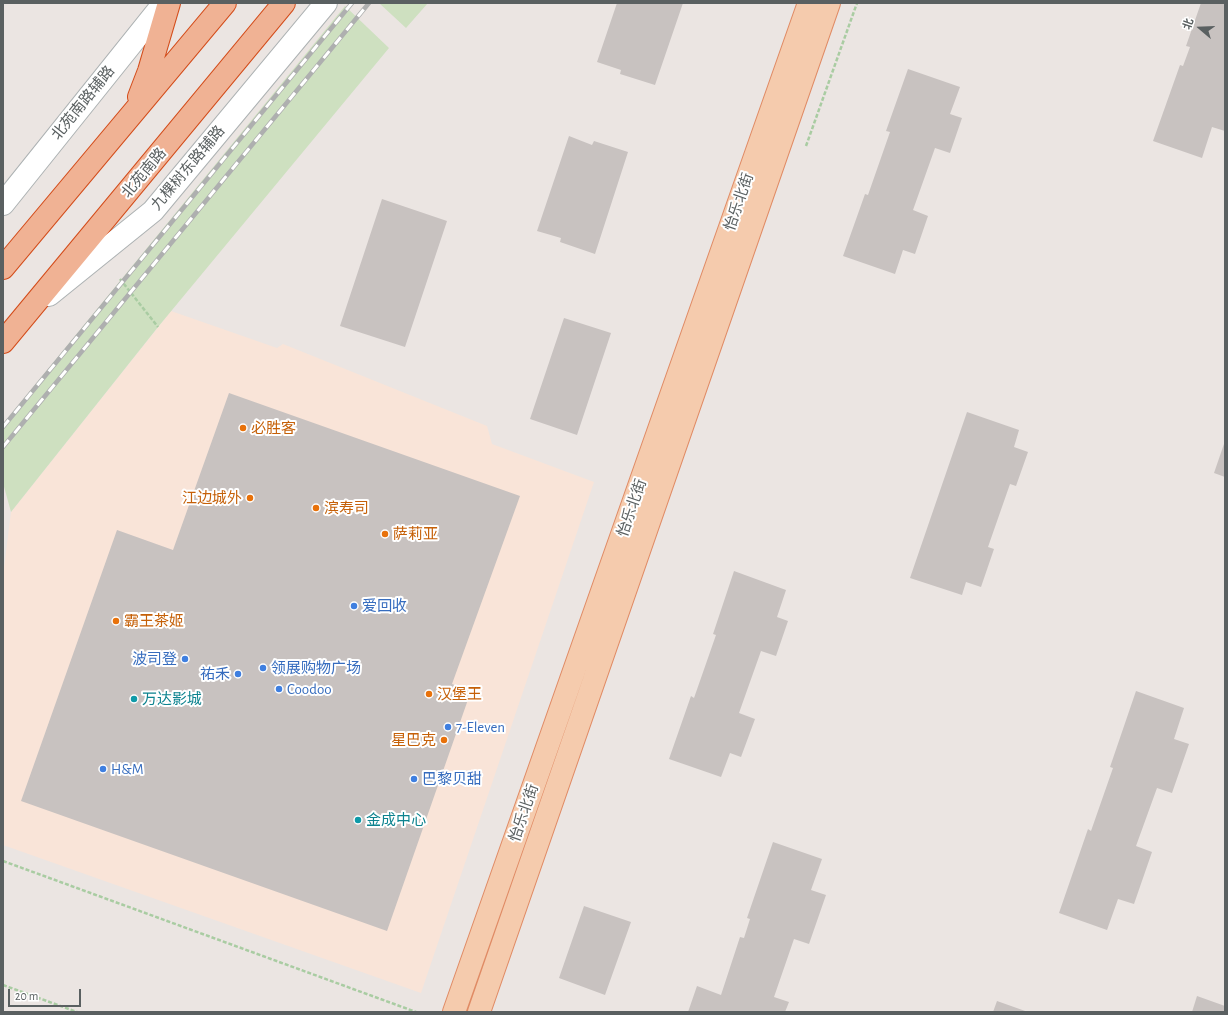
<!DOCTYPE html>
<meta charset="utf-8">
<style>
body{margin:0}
#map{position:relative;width:1228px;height:1015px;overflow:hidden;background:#ebe5e2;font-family:"Alegreya Sans","Noto Sans SC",sans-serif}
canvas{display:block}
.frame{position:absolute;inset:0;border:4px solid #5a6061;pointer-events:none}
.north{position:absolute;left:1180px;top:8px;width:40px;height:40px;-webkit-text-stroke:3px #fff;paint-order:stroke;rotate:289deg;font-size:11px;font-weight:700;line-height:16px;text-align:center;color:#5a6061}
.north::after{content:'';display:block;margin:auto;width:14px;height:18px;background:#5a6061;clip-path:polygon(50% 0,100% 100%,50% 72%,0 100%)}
.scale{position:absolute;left:8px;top:989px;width:73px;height:18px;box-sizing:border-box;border:2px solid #5a6061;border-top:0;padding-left:5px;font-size:12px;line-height:14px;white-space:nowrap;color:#5a6061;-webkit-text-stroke:3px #fff;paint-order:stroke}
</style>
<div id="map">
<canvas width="1228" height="1015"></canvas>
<div class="frame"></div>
<div class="north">北</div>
<div class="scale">20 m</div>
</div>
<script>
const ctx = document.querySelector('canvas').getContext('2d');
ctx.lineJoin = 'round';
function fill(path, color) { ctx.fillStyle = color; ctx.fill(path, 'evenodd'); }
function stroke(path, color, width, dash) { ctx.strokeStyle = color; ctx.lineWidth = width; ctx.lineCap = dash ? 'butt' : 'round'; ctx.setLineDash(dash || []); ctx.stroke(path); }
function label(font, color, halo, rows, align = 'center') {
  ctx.font = font + ' "Alegreya Sans","Noto Sans SC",sans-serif'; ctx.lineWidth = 4; ctx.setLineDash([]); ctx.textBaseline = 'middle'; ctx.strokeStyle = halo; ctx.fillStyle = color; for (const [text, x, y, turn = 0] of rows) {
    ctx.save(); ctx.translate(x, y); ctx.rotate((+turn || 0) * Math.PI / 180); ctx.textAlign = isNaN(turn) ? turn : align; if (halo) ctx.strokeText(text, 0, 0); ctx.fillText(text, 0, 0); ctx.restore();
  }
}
const commercial = new Path2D(`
 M171,311L277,348L283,344L487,426L492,444L594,482L421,993L3,845V576L11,512Z`);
const green = new Path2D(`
 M379,3H428L406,28Z
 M345,6L389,48L158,327L11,512L3,483V424Z`);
const building = new Path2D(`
 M617,3H683L655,85L620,74L621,70L597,62Z
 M1201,3H1225V131L1212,127L1202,158L1153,141L1180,65L1183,66L1190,47L1186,46Z
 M908,69L960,87L950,114L962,118L950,153L935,148L913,210L928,216L915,254L903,250L895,274L843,256L865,194L868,195L890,132L886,131Z
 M569,136L592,145L594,141L628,152L595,254L560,242L561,238L537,231Z
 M382,199L447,221L405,347L340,326Z
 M564,318L611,333L577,435L530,419Z
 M229,393L520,496L452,684L471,691L387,931L21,801L117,530L173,550Z
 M967,412L1019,430L1014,447L1028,452L1016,486L1010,484L988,547L994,549L981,587L966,582L962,595L910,578Z
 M1225,441V477L1214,473Z
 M734,571L786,590L777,617L788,621L776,656L761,651L739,713L755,719L741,757L730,753L721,777L669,759L691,696L694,698L716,635L713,634Z
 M1136,691L1184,708L1174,739L1189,744L1172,793L1157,788L1136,846L1152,852L1134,904L1118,899L1107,930L1059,913L1088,829L1091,831L1113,768L1110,767Z
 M773,842L822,859L811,890L826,895L809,944L794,939L774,997L789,1002L785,1012H688L697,986L721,995L740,937L744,938L750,919L747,918Z
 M584,906L631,922L605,995L559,978Z
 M1197,996L1225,1006V1012H1192Z
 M997,1001L1028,1012H993Z`);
const path = new Path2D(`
 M806,146L857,3
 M120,279L158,327
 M3,861L416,1012
 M3,985L77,1012`);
const minor = new Path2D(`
 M3,204L164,3
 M49,295L153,211L326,3`);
const major = new Path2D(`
 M454,1012L809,3
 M479,1012L829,3`);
const highway = new Path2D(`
 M139,97L149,71L169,3
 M3,268L225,3
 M3,342L284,3`);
const rail = new Path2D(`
 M3,427L352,3
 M3,447L369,3`);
const markers = [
 [243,428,4,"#e8710a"],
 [250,498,4,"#e8710a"],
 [316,508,4,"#e8710a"],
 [385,534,4,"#e8710a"],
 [354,606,4,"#3f7fe0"],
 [116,621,4,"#e8710a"],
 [185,659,4,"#3f7fe0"],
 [263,668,4,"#3f7fe0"],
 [238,674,4,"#3f7fe0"],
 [279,689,4,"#3f7fe0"],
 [429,694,4,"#e8710a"],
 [134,699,4,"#0f9aa8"],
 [448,727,4,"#3f7fe0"],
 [444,740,4,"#e8710a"],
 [103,769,4,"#3f7fe0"],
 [414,779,4,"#3f7fe0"],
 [358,820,4,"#0f9aa8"]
];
const streetNames = [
 ["北苑南路辅路",83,103,-51],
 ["九棵树东路辅路",188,168,-50],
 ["北苑南路",144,173,-50],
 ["怡乐北街",739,202,-71],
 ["怡乐北街",632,508,-71],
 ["怡乐北街",524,813,-71]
];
const foodNames = [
 ["必胜客",251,428],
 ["江边城外",242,498,"right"],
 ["滨寿司",324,508],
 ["萨莉亚",393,534],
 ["霸王茶姬",124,621],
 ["汉堡王",437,694],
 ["星巴克",436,740,"right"]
];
const shopNames = [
 ["爱回收",362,606],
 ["波司登",177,659,"right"],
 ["领展购物广场",271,668],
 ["祐禾",230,674,"right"],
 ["Coodoo",287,689],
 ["7-Eleven",456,727],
 ["H&M",111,769],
 ["巴黎贝甜",422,779]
];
const cultureNames = [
 ["万达影城",142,699],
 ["金成中心",366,820]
];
fill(commercial, '#f9e4d8');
fill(green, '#cee0c0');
fill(building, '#c8c2c0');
stroke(minor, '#adb2b3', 24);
stroke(major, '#e08b65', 24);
stroke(highway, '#d34c1a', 24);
stroke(path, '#a9cca2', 2.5, [4, 2]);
stroke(minor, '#fff', 22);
stroke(major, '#f5cbad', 22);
stroke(highway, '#f0b294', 22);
stroke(rail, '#aeafaf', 4.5);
stroke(rail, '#fff', 3, [9]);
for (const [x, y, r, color] of markers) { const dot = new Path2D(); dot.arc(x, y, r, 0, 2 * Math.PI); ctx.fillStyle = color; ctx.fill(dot); stroke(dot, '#fff', 1.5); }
label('15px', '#5a6061', '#fff', streetNames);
label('15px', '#c56008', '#fff', foodNames, 'left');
label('15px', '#366cbe', '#fff', shopNames, 'left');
label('15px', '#0d838f', '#fff', cultureNames, 'left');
</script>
